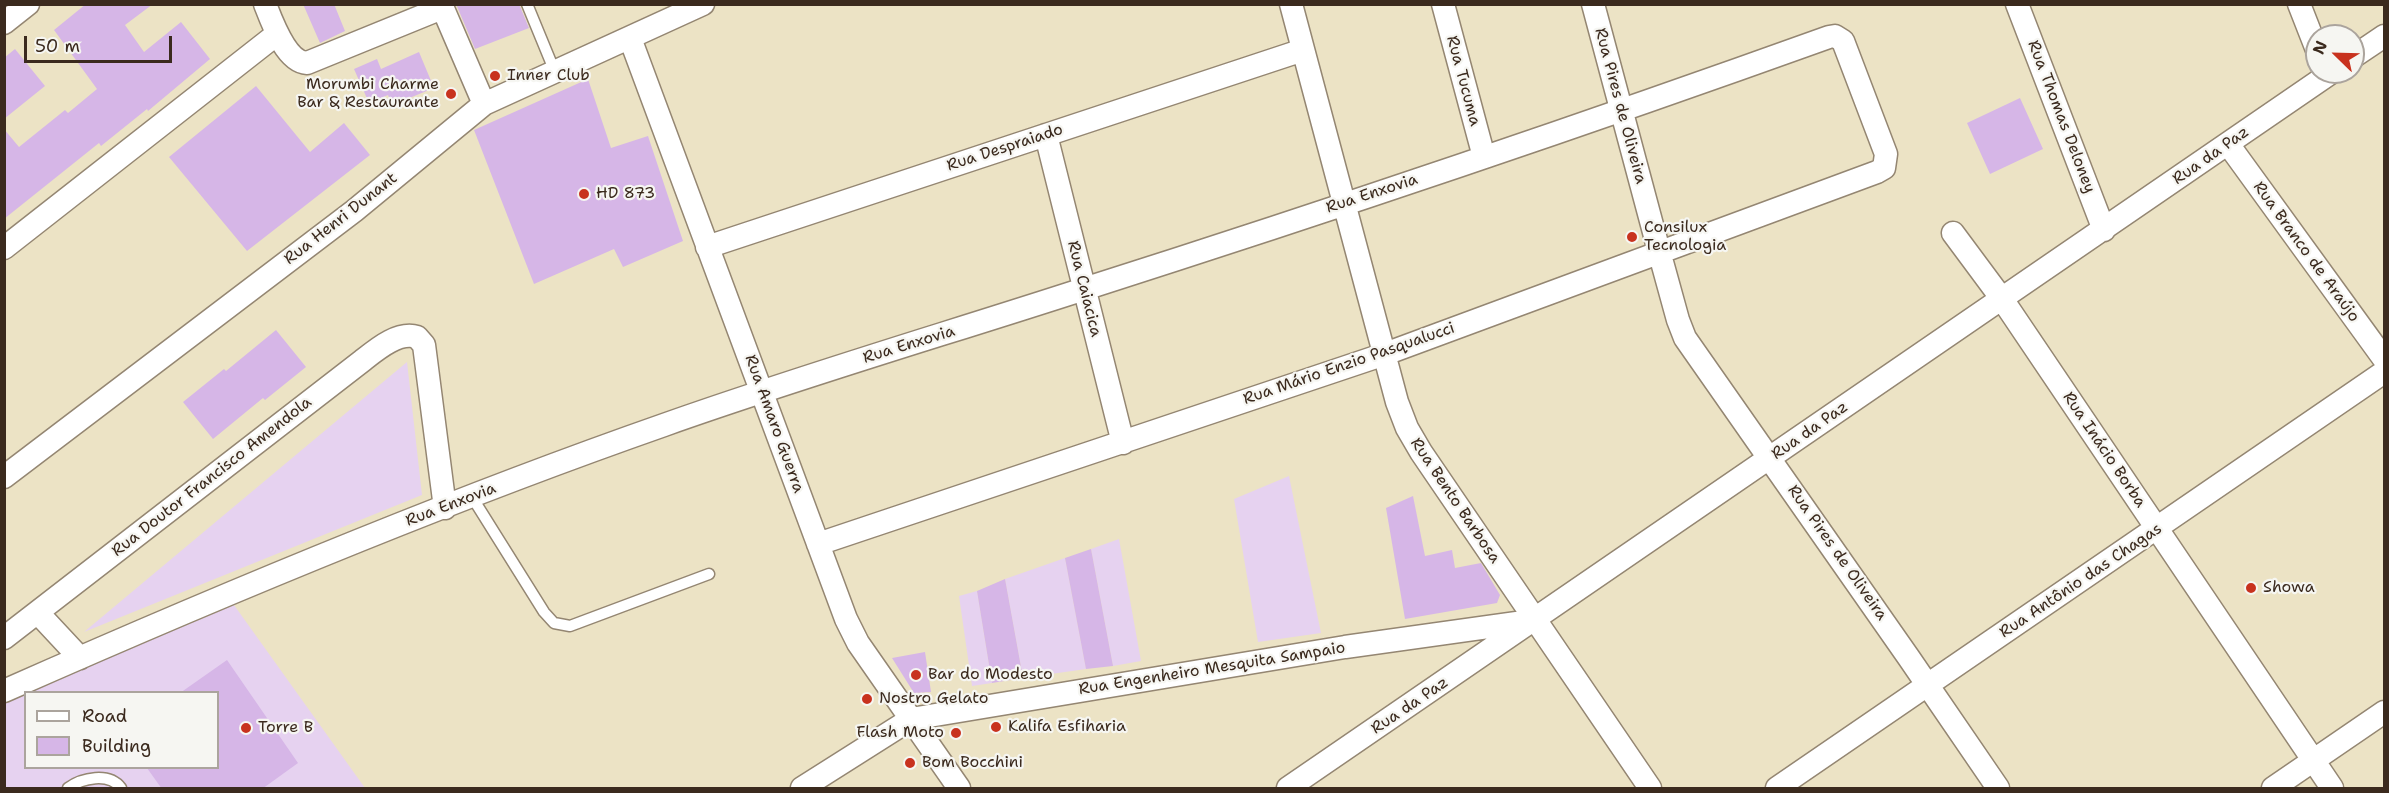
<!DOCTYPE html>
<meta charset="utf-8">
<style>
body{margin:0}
#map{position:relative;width:2389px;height:793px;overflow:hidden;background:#ece3c5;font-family:"Shantell Sans",sans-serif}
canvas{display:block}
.frame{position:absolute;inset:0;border:6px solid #3b2a1e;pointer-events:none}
.legend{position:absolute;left:24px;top:691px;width:195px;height:78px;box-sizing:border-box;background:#f6f6f2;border:2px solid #aba49d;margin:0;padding:8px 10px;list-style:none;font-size:18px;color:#3b2a1e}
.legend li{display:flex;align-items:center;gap:12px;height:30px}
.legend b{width:30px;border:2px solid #aba49d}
.north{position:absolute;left:2305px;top:24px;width:60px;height:60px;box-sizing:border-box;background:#f6f6f2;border:2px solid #aba49d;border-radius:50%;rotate:293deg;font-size:16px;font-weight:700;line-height:24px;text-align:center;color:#3b2a1e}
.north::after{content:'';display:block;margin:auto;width:21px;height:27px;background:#c8321e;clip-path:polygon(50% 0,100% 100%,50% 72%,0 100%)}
.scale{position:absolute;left:24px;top:36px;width:148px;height:27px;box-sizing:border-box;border:3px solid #3b2a1e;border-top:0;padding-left:8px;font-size:18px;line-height:21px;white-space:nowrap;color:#3b2a1e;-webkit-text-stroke:4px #f6f6f2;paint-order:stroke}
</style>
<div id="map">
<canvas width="2389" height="793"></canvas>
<div class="frame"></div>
<ul class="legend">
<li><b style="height:8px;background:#fff"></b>Road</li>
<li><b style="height:16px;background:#d6b6e7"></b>Building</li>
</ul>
<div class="north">N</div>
<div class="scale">50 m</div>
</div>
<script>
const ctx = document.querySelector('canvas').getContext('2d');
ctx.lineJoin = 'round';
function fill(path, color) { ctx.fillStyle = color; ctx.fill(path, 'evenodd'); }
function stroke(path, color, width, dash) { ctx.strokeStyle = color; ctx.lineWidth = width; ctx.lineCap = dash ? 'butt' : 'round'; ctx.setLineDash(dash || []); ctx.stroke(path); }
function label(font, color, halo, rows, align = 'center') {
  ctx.font = font + ' "Shantell Sans",sans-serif'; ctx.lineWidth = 4.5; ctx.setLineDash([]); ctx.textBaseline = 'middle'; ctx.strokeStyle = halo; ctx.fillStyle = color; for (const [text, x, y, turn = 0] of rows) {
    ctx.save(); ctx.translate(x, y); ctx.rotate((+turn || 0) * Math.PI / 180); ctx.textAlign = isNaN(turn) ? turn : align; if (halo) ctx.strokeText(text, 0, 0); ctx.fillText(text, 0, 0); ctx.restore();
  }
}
const built = new Path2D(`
 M407,362L422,495L84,632Z
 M1289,476L1321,633L1258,642L1234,499Z
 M1119,539L1141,661L1113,666L1091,549Z
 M1065,558L1086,669L1023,678L1005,579Z
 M977,591L992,683L972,686L959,596Z
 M234,605L365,788H5L4,702L25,693L26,768H218V692H27Z`);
const building = new Path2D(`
 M86,4H153L125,25L144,52L181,22L210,59L148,111L147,109L101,146L99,143L4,219V129L19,147L65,110L68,113L97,89L54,30Z
 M303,4H334L345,31L320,43Z
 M456,4H519L529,28L475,49Z
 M15,49L45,86L4,119V58Z
 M419,52L434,88L392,105L388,95L369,103L354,69L377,59L381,69Z
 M588,79L611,148L648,136L683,241L623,267L614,249L534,284L474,130Z
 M256,86L310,152L344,123L370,155L247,251L169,157Z
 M2020,98L2043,149L1990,174L1967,123Z
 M276,330L306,367L265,400L263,398L213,439L183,402L224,369L226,371Z
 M1413,496L1425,556L1452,550L1455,568L1481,563L1500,595L1497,603L1405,619L1386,508Z
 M1091,549L1113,666L1086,669L1065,558Z
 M1005,579L1023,678L992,683L977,591Z
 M925,652L931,692L914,693L892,658Z
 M227,660L298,763L262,789H162L147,768H218V693H180Z`);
const service = new Path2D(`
 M527,4L555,72
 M472,497L544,612L554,623L570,626L709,574
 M68,788C82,778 109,772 121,788`);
const minor = new Path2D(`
 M265,4C272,22 286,62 307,63L442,8
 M441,4L484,104
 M1291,4L1397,402L1407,428L1421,452L1650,788
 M1443,4L1484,157
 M1593,4L1659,251L1678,320L1685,338L1909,658L1998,788
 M2017,4L2104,230
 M2299,4L2317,50
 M4,23L28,4
 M630,38L846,619L858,643L959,788
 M2353,57L2384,36
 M1046,135L1123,443
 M2228,144L2384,359
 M1953,233L2002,299L2332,788
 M707,247L1303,50
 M4,248L277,34
 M4,477L354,211L484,104L703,4
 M38,613L80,658
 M4,638L362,361C376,350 398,331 417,337L424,345L445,508
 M4,691C221,595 441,503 664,425C802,376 942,335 1081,290C1332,210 1581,126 1829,37L1835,36L1843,41L1886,154L1884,168L1877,172L1385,354L818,544
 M802,788L911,719L1345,647L1531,621
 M1288,788L2332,72
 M1777,788L2384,372
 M2273,788L2384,712`);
const markers = [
 [495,76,6,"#c8321e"],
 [451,94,6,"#c8321e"],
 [584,194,6,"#c8321e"],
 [1632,237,6,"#c8321e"],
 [2251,588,6,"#c8321e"],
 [916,675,6,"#c8321e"],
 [867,699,6,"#c8321e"],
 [996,727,6,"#c8321e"],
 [246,728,6,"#c8321e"],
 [956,733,6,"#c8321e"],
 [910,763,6,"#c8321e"]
];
const poiNames = [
 ["Inner Club",507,76],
 ["Morumbi Charme",439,85,"right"],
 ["Bar & Restaurante",439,103,"right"],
 ["HD 873",596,194],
 ["Consilux",1644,228],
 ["Tecnologia",1644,246],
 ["Showa",2263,588],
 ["Bar do Modesto",928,675],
 ["Nostro Gelato",879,699],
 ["Kalifa Esfiharia",1008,727],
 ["Torre B",258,728],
 ["Flash Moto",944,733,"right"],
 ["Bom Bocchini",922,763]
];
const streetNames = [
 ["Rua Tucuma",1463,81,75],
 ["Rua Pires de Oliveira",1620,106,75],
 ["Rua Thomas Deloney",2061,117,69],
 ["Rua Despraiado",1005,148,-18],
 ["Rua da Paz",2211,156,-35],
 ["Rua Enxovia",1372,194,-18],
 ["Rua Henri Dunant",341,219,-38],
 ["Rua Branco de Araújo",2306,252,54],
 ["Rua Caiacica",1084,289,76],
 ["Rua Enxovia",909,345,-17],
 ["Rua Mário Enzio Pasqualucci",1349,364,-19],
 ["Rua Amaro Guerra",774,424,70],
 ["Rua da Paz",1810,431,-35],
 ["Rua Inácio Borba",2104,450,56],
 ["Rua Doutor Francisco Amendola",212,477,-38],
 ["Rua Bento Barbosa",1455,501,56],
 ["Rua Enxovia",451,505,-21],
 ["Rua Pires de Oliveira",1837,553,55],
 ["Rua Antônio das Chagas",2081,581,-34],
 ["Rua Engenheiro Mesquita Sampaio",1212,669,-9],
 ["Rua da Paz",1410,706,-34]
];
fill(built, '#e6d2f0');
fill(building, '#d6b6e7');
stroke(service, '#948672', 13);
stroke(minor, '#948672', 25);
stroke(service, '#fff', 10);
stroke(minor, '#fff', 22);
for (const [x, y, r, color] of markers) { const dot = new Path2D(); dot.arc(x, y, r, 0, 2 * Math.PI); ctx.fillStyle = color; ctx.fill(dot); stroke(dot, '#f6f6f2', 2); }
label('16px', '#3b2a1e', '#f6f6f2', poiNames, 'left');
label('16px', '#3b2a1e', '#f6f6f2', streetNames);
</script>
